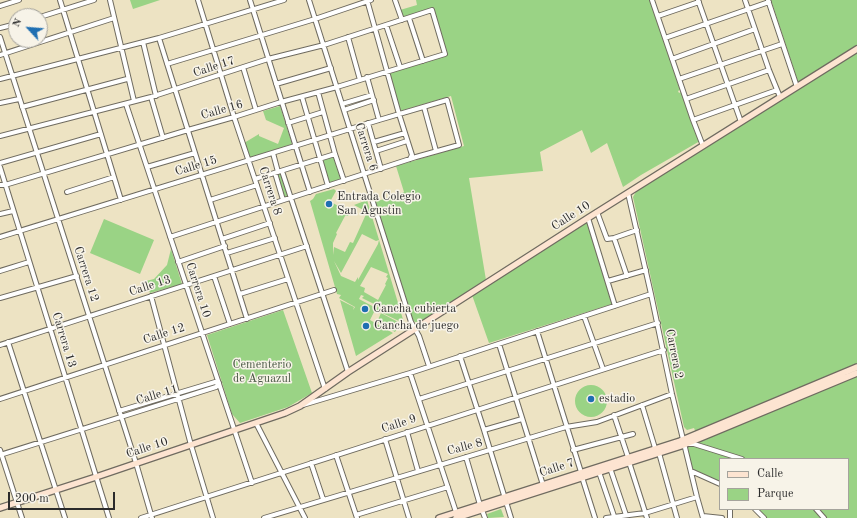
<!DOCTYPE html>
<style>
body{margin:0}
#map{position:relative;width:857px;height:518px;overflow:hidden;background:#ede3c3;font-family:"Old Standard TT",serif}
canvas{display:block}
.legend{position:absolute;left:719px;top:458px;width:130px;height:52px;box-sizing:border-box;background:#f7f3e8;border:1px solid #a5a39c;margin:0;padding:5px 7px;list-style:none;font-size:12px;color:#2b2b2b}
.legend li{display:flex;align-items:center;gap:8px;height:20px}
.legend b{width:20px;border:1px solid #a5a39c}
.north{position:absolute;left:8px;top:8px;width:40px;height:40px;box-sizing:border-box;background:#f7f3e8;border:1px solid #a5a39c;border-radius:50%;rotate:296deg;font-size:11px;font-weight:700;line-height:16px;text-align:center;color:#2b2b2b}
.north::after{content:'';display:block;margin:auto;width:14px;height:18px;background:#1f6fb2;clip-path:polygon(50% 0,100% 100%,50% 72%,0 100%)}
.scale{position:absolute;left:8px;top:492px;width:107px;height:18px;box-sizing:border-box;border:2px solid #2b2b2b;border-top:0;padding-left:5px;font-size:12px;line-height:14px;white-space:nowrap;color:#2b2b2b;-webkit-text-stroke:3px #f7f3e8;paint-order:stroke}
</style>
<div id="map">
<canvas width="857" height="518"></canvas>
<ul class="legend">
<li><b style="height:5px;background:#fde4d1"></b>Calle</li>
<li><b style="height:11px;background:#9ad385"></b>Parque</li>
</ul>
<div class="north">N</div>
<div class="scale">200 m</div>
</div>
<script>
const ctx = document.querySelector('canvas').getContext('2d');
ctx.lineJoin = 'round';
function fill(path, color) { ctx.fillStyle = color; ctx.fill(path, 'evenodd'); }
function stroke(path, color, width, dash) { ctx.strokeStyle = color; ctx.lineWidth = width; ctx.lineCap = dash ? 'butt' : 'round'; ctx.setLineDash(dash || []); ctx.stroke(path); }
function label(font, color, halo, rows, align = 'center') {
  ctx.font = font + ' "Old Standard TT",serif'; ctx.lineWidth = 3; ctx.setLineDash([]); ctx.textBaseline = 'middle'; ctx.strokeStyle = halo; ctx.fillStyle = color; for (const [text, x, y, turn = 0] of rows) {
    ctx.save(); ctx.translate(x, y); ctx.rotate((+turn || 0) * Math.PI / 180); ctx.textAlign = isNaN(turn) ? turn : align; if (halo) ctx.strokeText(text, 0, 0); ctx.fillText(text, 0, 0); ctx.restore();
  }
}
const green = new Path2D(`
 M130,0H160L133,9Z
 M416,0H650L680,90L678,91L679,93L681,92L700,141L641,175L623,187L607,143L591,153L582,130L540,152L543,171L469,178L486,280L418,323L413,321L375,202L404,192L396,166L464,146L451,96L400,111L389,73L447,55L433,8L402,17L400,10L417,5Z
 M771,0H857V518H767L758,509H848V459H720V482L693,470L686,445L699,440L694,428L687,430L684,427L633,197L637,190L800,88Z
 M280,106L292,144L249,158L244,143L259,134V136L278,144L284,128L266,120L263,111Z
 M335,155L343,180L328,184L321,160Z
 M281,172L289,198L283,200L275,173Z
 M334,189L336,191L327,207L330,208L333,203L350,213L348,216H345L336,233L337,234L333,243V255L334,247L345,252L350,242L353,243L367,212L354,205L367,200L405,326L398,330L401,322L376,310L378,306L362,298L364,296L361,295L359,299L376,308L370,320L393,333L356,356L340,300L354,307L353,310L355,307L339,298L341,295L337,294L310,201L313,199L316,194ZM362,234L376,241L379,240L378,244L358,280V277L355,282L341,276L334,261L341,273ZM371,267L388,274L386,277L388,278L385,284L386,285L378,300L364,292L365,288L360,286Z
 M104,219L154,240L140,274L90,253Z
 M587,221L612,304L489,343L472,295Z
 M171,249L182,284L150,293L146,281L154,279L167,265Z
 M283,310L312,393L288,407L240,423L232,414L207,335Z
 M381,313L400,323L395,332L377,322Z
 M575 401a16 16 0 1 1 32 0a16 16 0 1 1-32 0Z
 M501,509L504,517L488,518L487,514Z`);
const street = new Path2D(`
 M60,0L121,200
 M110,0L134,101
 M198,0L234,117L325,389
 M250,0L310,192
 M309,0L411,322L419,336L429,366
 M367,0L399,114L412,155L410,159
 M395,0L402,20
 M652,0L693,120
 M698,0L741,122
 M745,0L769,70L780,97
 M768,0L797,87
 M0,6L19,0
 M658,16L699,2
 M40,17L94,0
 M409,18L423,61
 M386,25L400,67
 M0,28L16,24
 M0,37L136,463L152,518
 M348,37L360,80
 M159,38L247,319
 M665,38L769,2
 M143,42L156,96
 M0,55L114,18
 M672,59L755,29
 M167,64L315,19L371,0
 M243,67L256,110
 M367,77L379,120
 M0,79L159,38L284,0
 M679,79L782,44
 M276,84L331,68
 M318,92L335,154L344,181
 M151,97L163,138
 M302,97L328,186
 M686,99L769,70
 M0,103L19,99
 M126,104L252,483
 M342,104L372,95
 M22,107L127,79
 M424,107L436,151
 M344,110L374,100
 M288,123L323,112
 M368,123L381,169
 M0,136L151,97L268,59L324,45L432,10L445,54L337,87L281,102L234,117L188,130L5,185H0
 M374,142L405,133
 M703,146L693,120L777,90
 M376,151L407,141
 M273,153L278,172
 M0,163L101,134
 M0,167L109,518
 M147,167L195,153
 M282,171L348,372
 M275,173L283,200
 M255,179L335,154
 M67,192L114,177
 M628,193L651,294L672,394L697,497L703,518
 M210,200L257,185
 M597,212L607,239L614,238L637,230
 M0,214L13,211
 M588,218L615,306
 M0,237L379,120L447,100L459,145L416,157L170,237
 M614,238L627,276
 M222,239L270,223
 M227,253L275,238
 M178,262L225,246
 M0,271L29,262
 M214,276L230,324
 M608,281L646,270
 M240,294L288,279
 M151,296L191,445L213,518
 M0,298L77,276
 M584,316L603,369
 M537,331L581,472
 M8,342L65,518
 M499,344L543,485
 M0,345L307,246
 M460,356L484,430L511,518
 M410,373L456,512
 M0,399L334,290
 M419,399L658,323
 M303,405L410,373L651,294
 M642,405L655,448
 M119,411L215,382L219,383
 M614,415L628,457
 M256,423L305,518
 M484,430L522,419
 M407,432L418,471
 M385,439L409,518
 M689,444H694L742,459
 M0,450L22,518
 M573,450L633,434
 M659,453L677,518
 M0,455L216,387L219,383
 M336,455L357,518
 M466,457L480,505
 M629,462L647,518
 M311,463L323,499
 M610,468L626,515
 M691,471L720,484
 M599,472L614,516
 M582,477L595,518
 M755,509L764,518
 M816,509L824,518
 M482,510L485,518
 M356,515L448,487
 M703,516L722,518
 M141,518L664,350
 M264,518L566,427L597,422L672,394
 M606,518L645,513L697,497
 M730,518V509`);
const secondary = new Path2D(`
 M0,508L96,477L285,413L300,406L348,372L588,218L857,49
 M439,518L680,441L857,367
 M456,518L681,446L857,373`);
const markers = [
 [329,204,4,"#1f6fb2"],
 [365,309,4,"#1f6fb2"],
 [366,326,4,"#1f6fb2"],
 [591,399,4,"#1f6fb2"]
];
const streetNames = [
 ["Calle 17",214,67,-18],
 ["Calle 16",222,110,-16],
 ["Carrera 6",366,147,72],
 ["Calle 15",196,166,-17],
 ["Carrera 8",270,191,72],
 ["Calle 10",571,216,-33],
 ["Carrera 12",86,274,72],
 ["Calle 13",150,286,-18],
 ["Carrera 10",198,290,72],
 ["Calle 12",164,334,-18],
 ["Carrera 13",64,340,73],
 ["Carrera 2",674,354,79],
 ["Calle 11",157,395,-17],
 ["Calle 9",399,424,-18],
 ["Calle 8",465,447,-15],
 ["Calle 10",147,448,-18],
 ["Calle 7",557,468,-18]
];
const poiNames = [
 ["Entrada Colegio",337,197],
 ["San Agustin",337,211],
 ["Cancha cubierta",373,309],
 ["Cancha de juego",374,326],
 ["estadio",599,399]
];
const parkNames = [
 ["Cementerio",262,365],
 ["de Aguazul",262,379]
];
fill(green, '#9ad385');
stroke(street, '#6f6b60', 6);
stroke(secondary, '#6f6b60', 8);
stroke(street, '#fff', 4);
stroke(secondary, '#fde4d1', 5.5);
for (const [x, y, r, color] of markers) { const dot = new Path2D(); dot.arc(x, y, r, 0, 2 * Math.PI); ctx.fillStyle = color; ctx.fill(dot); stroke(dot, '#f7f3e8', 1.5); }
label('12px', '#2b2b2b', '#f7f3e8', streetNames);
label('12px', '#2b2b2b', '#f7f3e8', poiNames, 'left');
label('12px', '#475542', '#f7f3e8', parkNames);
</script>
